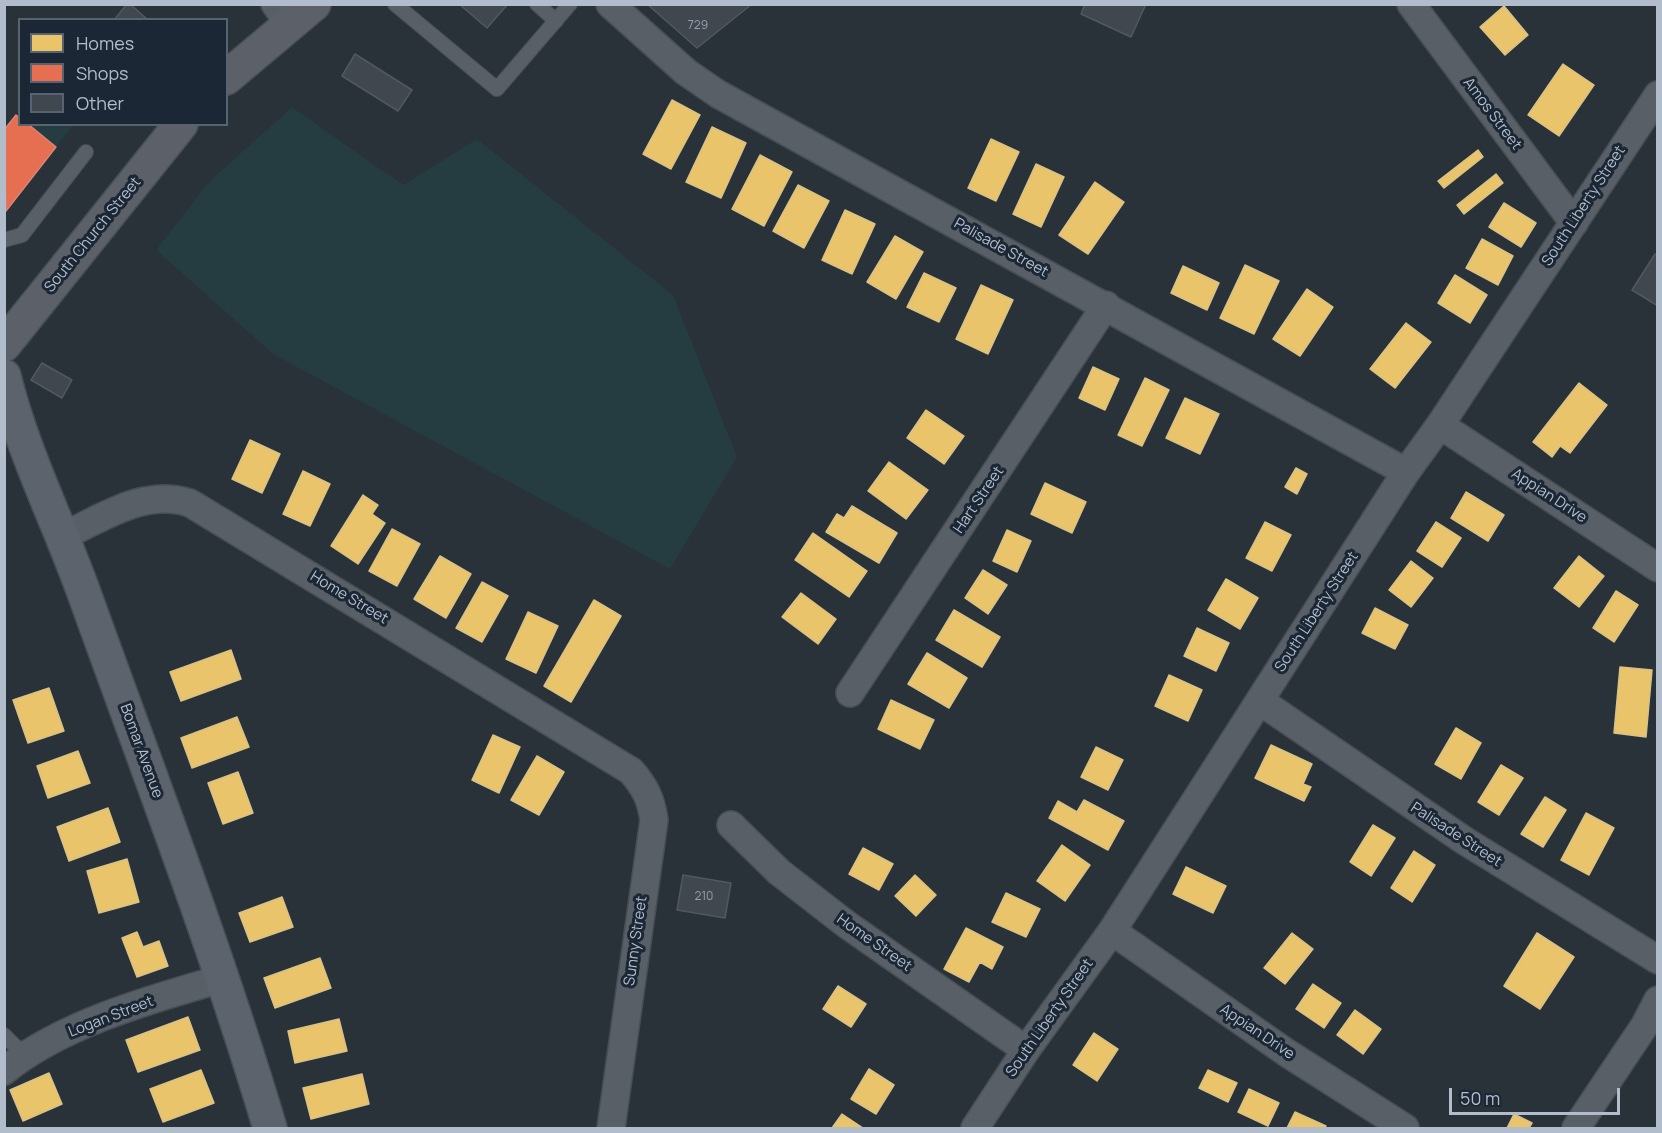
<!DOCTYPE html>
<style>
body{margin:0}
#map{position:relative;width:1662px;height:1133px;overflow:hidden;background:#293139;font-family:Manrope,sans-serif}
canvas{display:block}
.frame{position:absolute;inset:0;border:6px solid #b2bdcb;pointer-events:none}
.legend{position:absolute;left:18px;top:18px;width:210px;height:108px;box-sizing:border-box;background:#1b2735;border:2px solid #576371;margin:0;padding:8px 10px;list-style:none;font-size:18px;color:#b2bdcb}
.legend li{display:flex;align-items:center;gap:12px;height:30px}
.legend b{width:30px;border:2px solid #576371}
.scale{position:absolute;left:1449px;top:1088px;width:171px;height:27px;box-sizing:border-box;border:3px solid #b2bdcb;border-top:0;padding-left:8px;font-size:18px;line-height:21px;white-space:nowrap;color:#b2bdcb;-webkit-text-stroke:4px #1b2735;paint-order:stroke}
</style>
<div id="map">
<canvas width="1662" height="1133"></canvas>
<div class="frame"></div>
<ul class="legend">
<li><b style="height:16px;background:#e9c46a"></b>Homes</li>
<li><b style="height:16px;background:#e76f51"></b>Shops</li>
<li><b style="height:16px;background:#40474f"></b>Other</li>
</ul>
<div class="scale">50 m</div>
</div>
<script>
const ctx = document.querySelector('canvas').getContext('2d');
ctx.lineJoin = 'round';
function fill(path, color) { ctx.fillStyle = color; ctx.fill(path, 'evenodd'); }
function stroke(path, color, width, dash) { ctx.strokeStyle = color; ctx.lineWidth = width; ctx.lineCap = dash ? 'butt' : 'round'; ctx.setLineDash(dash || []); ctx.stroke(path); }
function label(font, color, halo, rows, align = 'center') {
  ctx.font = font + ' Manrope,sans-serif'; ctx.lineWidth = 6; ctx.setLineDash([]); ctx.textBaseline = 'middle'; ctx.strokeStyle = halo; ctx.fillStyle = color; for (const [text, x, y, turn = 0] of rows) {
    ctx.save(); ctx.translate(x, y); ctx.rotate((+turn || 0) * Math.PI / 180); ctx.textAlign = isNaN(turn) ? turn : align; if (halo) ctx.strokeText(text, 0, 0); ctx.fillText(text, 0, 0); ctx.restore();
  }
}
const green = new Path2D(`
 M292,107L403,185L477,139L673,295L737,457L670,569L273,354L156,250L209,182Z
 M69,124L72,126L56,147L28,125Z`);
const homes = new Path2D(`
 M1504,6L1528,35L1505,55L1480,27Z
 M1563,64L1594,85L1559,136L1528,115Z
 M672,100L700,115L671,169L643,154Z
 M712,127L746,143L721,198L686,182Z
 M991,139L1019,152L996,201L968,188Z
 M1478,150L1483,157L1444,188L1438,181Z
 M760,155L792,172L764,226L732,209Z
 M1036,164L1064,177L1041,227L1013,214Z
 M1496,174L1503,183L1464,214L1457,205Z
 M1095,182L1124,202L1088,254L1059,235Z
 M798,185L829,201L804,248L773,231Z
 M1504,203L1536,223L1521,247L1489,227Z
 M845,210L875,224L852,274L822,260Z
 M895,236L923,252L896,299L867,282Z
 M1482,239L1513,256L1498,285L1466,268Z
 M1245,265L1279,281L1254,334L1220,318Z
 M1183,266L1219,283L1207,310L1171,293Z
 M924,273L956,288L939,322L907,307Z
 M1455,275L1487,295L1470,323L1438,303Z
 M981,285L1013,300L988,354L956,339Z
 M1307,289L1333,307L1300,356L1273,339Z
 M1406,323L1431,342L1395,388L1370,369Z
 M1093,367L1119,379L1105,410L1079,398Z
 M1145,378L1169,390L1142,446L1118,435Z
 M1579,383L1607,405L1570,453L1560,446L1552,457L1533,442Z
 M1185,398L1219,414L1200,454L1166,438Z
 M926,410L964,436L944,464L907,438Z
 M250,440L280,454L262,493L232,479Z
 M889,462L928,490L906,519L868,491Z
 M1296,468L1307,474L1297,494L1285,487Z
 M303,471L330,484L310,526L283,514Z
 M1045,483L1086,502L1072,533L1031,514Z
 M1466,492L1504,515L1488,541L1451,518Z
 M363,495L378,505L372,514L385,523L358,564L331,546Z
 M852,506L897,533L879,563L826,532L837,514L844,518Z
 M1265,522L1291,535L1272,571L1246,558Z
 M1436,522L1461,538L1442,567L1417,551Z
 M392,529L420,544L397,586L369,571Z
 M1007,530L1031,541L1017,572L993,561Z
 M813,533L867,571L849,597L795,560Z
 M440,556L471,574L446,618L414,599Z
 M1579,556L1604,576L1579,607L1554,588Z
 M1411,561L1433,578L1411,607L1389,590Z
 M983,570L1007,585L988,614L965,598Z
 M1226,579L1258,598L1240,629L1208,610Z
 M482,582L508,596L482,642L456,628Z
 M1616,591L1638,605L1614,642L1593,628Z
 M801,593L836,619L818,644L782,617Z
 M594,600L621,616L571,702L544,686Z
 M1375,608L1408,625L1395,649L1362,633Z
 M954,610L1000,637L982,667L936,640Z
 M528,612L558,626L536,673L506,659Z
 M1197,628L1229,643L1216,671L1184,656Z
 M231,650L241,679L181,701L170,672Z
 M927,653L967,678L949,708L908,684Z
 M1620,667L1652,670L1646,737L1614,733Z
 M1169,675L1202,690L1188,721L1155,706Z
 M49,688L64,731L28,743L13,700Z
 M891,700L934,720L920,749L878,729Z
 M237,717L249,747L192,768L181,738Z
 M1456,728L1481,743L1461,779L1435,764Z
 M493,735L520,747L499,793L472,780Z
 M1271,745L1312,764L1303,784L1311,787L1304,801L1255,778Z
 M1096,747L1123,760L1108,790L1081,777Z
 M78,751L90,783L48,798L37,766Z
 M537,756L564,772L539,815L511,800Z
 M1501,765L1523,778L1499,815L1478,802Z
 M238,772L253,813L223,824L208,783Z
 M1545,797L1566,810L1543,847L1521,834Z
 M1084,800L1124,821L1108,850L1049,818L1058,801L1077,812Z
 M108,808L120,842L69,861L57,827Z
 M1586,813L1614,828L1589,875L1561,860Z
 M1373,825L1395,838L1371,876L1350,862Z
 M1062,845L1090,865L1065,901L1037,881Z
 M863,848L893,864L879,890L849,874Z
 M1414,851L1435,865L1412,902L1391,888Z
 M127,859L139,902L99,913L87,871Z
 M1186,867L1226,886L1213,913L1173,894Z
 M915,875L936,895L916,916L895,896Z
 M1006,893L1040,909L1026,937L992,922Z
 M282,897L293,927L250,942L239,913Z
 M966,928L1003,947L992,969L980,962L969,982L944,969Z
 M137,932L143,947L159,941L168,966L137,977L122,938Z
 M1292,933L1313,949L1285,984L1264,968Z
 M1537,933L1574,957L1540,1009L1504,986Z
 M320,958L331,988L275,1008L264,978Z
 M1313,984L1341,1003L1324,1028L1296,1009Z
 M838,986L866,1004L851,1027L823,1009Z
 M1355,1010L1381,1029L1363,1054L1337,1035Z
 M188,1017L200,1050L138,1072L126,1040Z
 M339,1019L347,1051L295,1063L288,1031Z
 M1094,1033L1118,1049L1097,1081L1073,1065Z
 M869,1069L894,1085L876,1114L851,1099Z
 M201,1070L214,1103L163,1122L150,1089Z
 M1208,1070L1237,1083L1228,1102L1199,1088Z
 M49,1073L62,1104L23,1121L10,1090Z
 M362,1074L369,1104L311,1119L303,1088Z
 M1249,1089L1279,1103L1268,1126L1238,1112Z
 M1295,1112L1326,1126L1325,1128H1287Z
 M842,1114L863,1128H832Z
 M1514,1114L1532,1123L1529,1128H1507Z`);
const shops = new Path2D(`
 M16,115L20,118V124H28L56,147L6,211L4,130Z`);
const building = new Path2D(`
 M127,4H130L148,20H114Z
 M459,4H508L487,28Z
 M647,4H752L697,48Z
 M1085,4H1146L1131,37L1081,14Z
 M355,54L412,90L398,111L342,76Z
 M1655,254L1658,256V306L1632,290Z
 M42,363L72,380L62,398L31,380Z
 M683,875L731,883L725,918L677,910Z`);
const lane = new Path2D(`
 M395,4L497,89L570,4
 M537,4L556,21
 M4,240L22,235L86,152
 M4,1035L24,1055`);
const street = new Path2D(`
 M275,4L290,24
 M610,4L686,72L718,94L1406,472
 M1411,4L1574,223
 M1440,425L1658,568
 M63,536C103,518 144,488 190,503L631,771C645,787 651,799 654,820L611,1128
 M850,693L1106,305
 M1260,701L1465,841L1658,960
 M731,825L779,872L846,924L1026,1050
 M1112,931L1287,1053L1405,1128
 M4,1071C63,1023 152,999 224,978
 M975,1128L1026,1050L1112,931L1406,472L1440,425L1658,95
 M1576,1128L1645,1025L1658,1000`);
const secondary = new Path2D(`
 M4,376C22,450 58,521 84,593C148,771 216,947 270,1128`);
const primary = new Path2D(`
 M226,78L314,4
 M4,345L181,124`);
const numberNames = [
 ["729",698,26],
 ["210",704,897]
];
const streetNames = [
 ["Amos Street",1492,114,53],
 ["South Liberty Street",1584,206,-57],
 ["South Church Street",93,235,-51],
 ["Palisade Street",1001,248,29],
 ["Appian Drive",1549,496,33],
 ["Hart Street",979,500,-56],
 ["Home Street",349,598,31],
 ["South Liberty Street",1317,612,-57],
 ["Bomar Avenue",141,751,70],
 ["Palisade Street",1456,835,33],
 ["Sunny Street",636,941,-82],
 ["Home Street",874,943,35],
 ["Logan Street",111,1017,-21],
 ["South Liberty Street",1050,1018,-55],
 ["Appian Drive",1257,1032,34]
];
fill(green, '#253d40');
fill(homes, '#e9c46a');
stroke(homes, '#d8c287', 1.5);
fill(shops, '#e76f51');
stroke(shops, '#d78676', 1.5);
fill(building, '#40474f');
stroke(building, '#515861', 1.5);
stroke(lane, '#474d54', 16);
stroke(street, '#474d54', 30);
stroke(secondary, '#474d54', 36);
stroke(primary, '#464d56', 36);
stroke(lane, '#595f67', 14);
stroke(street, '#595f67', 27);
stroke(secondary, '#5d636c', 33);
stroke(primary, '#5c6169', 33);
label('12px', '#96a0ac', null, numberNames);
label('15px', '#b2bdcb', '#1b2735', streetNames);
</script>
